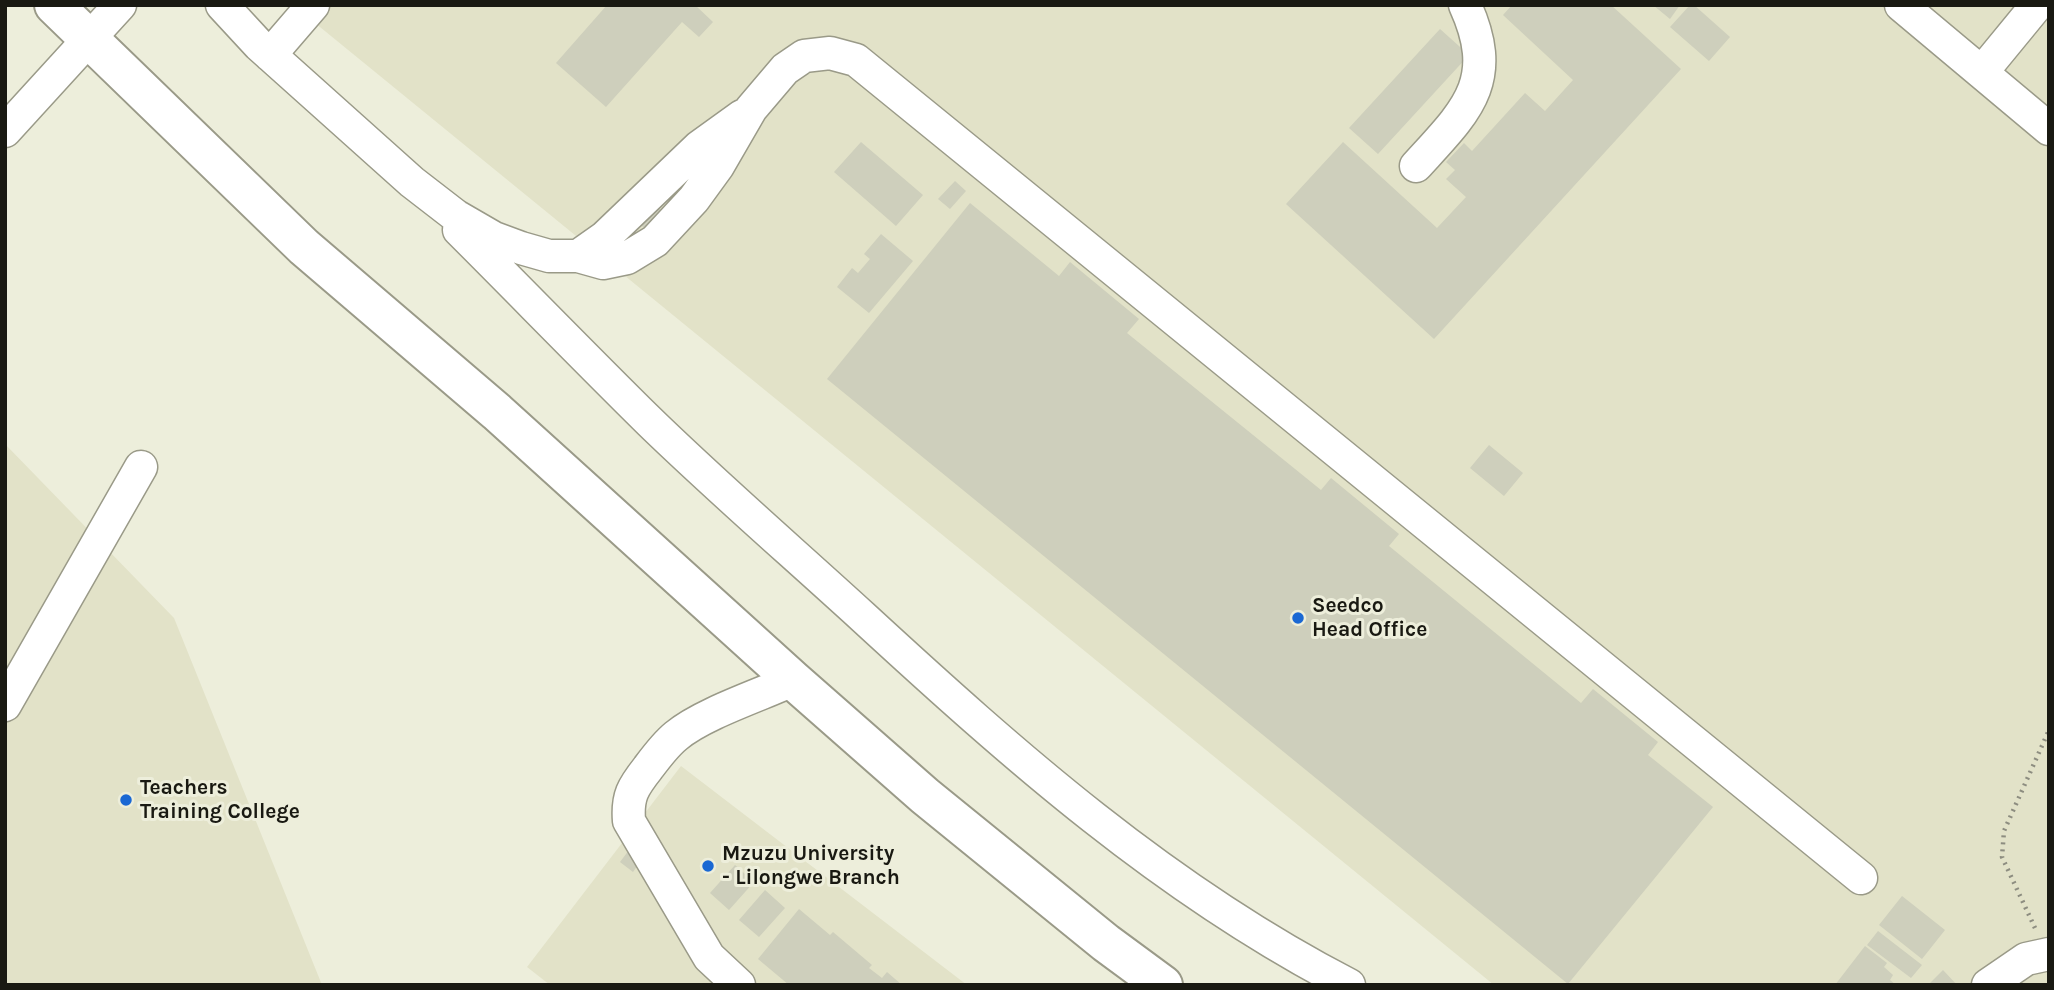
<!DOCTYPE html>
<style>
body{margin:0}
#map{position:relative;width:2054px;height:990px;overflow:hidden;background:#edeedb;font-family:Karla,sans-serif}
canvas{display:block}
.frame{position:absolute;inset:0;border:7px solid #191912;pointer-events:none}
</style>
<div id="map">
<canvas width="2054" height="990"></canvas>
<div class="frame"></div>
</div>
<script>
const ctx = document.querySelector('canvas').getContext('2d');
ctx.lineJoin = 'round';
function fill(path, color) { ctx.fillStyle = color; ctx.fill(path, 'evenodd'); }
function stroke(path, color, width, dash) { ctx.strokeStyle = color; ctx.lineWidth = width; ctx.lineCap = dash ? 'butt' : 'round'; ctx.setLineDash(dash || []); ctx.stroke(path); }
function label(font, color, halo, rows, align = 'center') {
  ctx.font = font + ' Karla,sans-serif'; ctx.lineWidth = 6; ctx.setLineDash([]); ctx.textBaseline = 'middle'; ctx.strokeStyle = halo; ctx.fillStyle = color; for (const [text, x, y, turn = 0] of rows) {
    ctx.save(); ctx.translate(x, y); ctx.rotate((+turn || 0) * Math.PI / 180); ctx.textAlign = isNaN(turn) ? turn : align; if (halo) ctx.strokeText(text, 0, 0); ctx.fillText(text, 0, 0); ctx.restore();
  }
}
const built = new Path2D(`
 M293,5H2049V985H1494Z
 M5,444L174,618L322,985H5Z
 M681,766L967,985H550L527,967Z`);
const building = new Path2D(`
 M607,5H695L713,22L699,37L682,22L606,107L556,63Z
 M1512,5H1611L1681,69L1434,339L1286,204L1343,142L1437,228L1466,197L1446,179L1455,170L1446,162L1464,143L1472,151L1525,93L1545,111L1573,80L1503,15Z
 M1653,5H1680L1670,19Z
 M1690,5H1694L1730,37L1709,61L1670,27Z
 M1440,29L1469,55L1378,154L1349,128Z
 M861,142L923,195L896,226L834,172Z
 M955,181L966,191L950,209L938,199Z
 M970,203L1059,276L1070,262L1139,319L1127,333L1321,490L1331,478L1399,534L1389,546L1581,703L1593,689L1658,742L1648,755L1713,807L1568,984L827,379Z
 M658,207L667,217L650,234L640,224Z
 M881,234L913,261L869,313L837,287L852,268L858,273L870,259L864,254Z
 M1489,445L1523,473L1504,496L1470,468Z
 M629,850L642,859L633,872L620,862Z
 M735,865L754,882L729,910L710,893Z
 M765,890L785,908L759,937L739,920Z
 M1902,896L1945,930L1922,959L1879,925Z
 M799,909L830,935L833,932L872,965L869,968L882,978L887,972L902,985H789L758,959Z
 M1878,931L1922,965L1911,978L1867,945Z
 M1865,946L1887,963L1884,967L1893,975L1890,980L1896,985H1835Z
 M1943,970L1957,985H1928Z`);
const path = new Path2D(`
 M2035,928L2002,857L2004,831L2049,730`);
const minor = new Path2D(`
 M222,5L259,45L412,182L456,216L494,238L521,248L549,256H578L603,263L627,258L655,241L694,199L718,166L751,109L785,69L804,56L830,53L856,60L1861,878
 M1901,5L2049,129
 M270,55L313,5
 M1982,72L2037,5
 M5,131L120,5
 M1416,166C1466,111 1500,82 1465,5
 M459,230C523,294 586,359 650,422C719,489 792,552 863,617C1014,756 1165,890 1349,985
 M578,256L605,237L699,147L742,116
 M5,705L141,467
 M739,985L709,957L629,821C627,796 633,787 648,768C657,756 665,745 676,736C702,714 760,695 793,680
 M1988,985L2026,959L2049,954`);
const major = new Path2D(`
 M54,5L304,247L497,412L793,680L925,796L1106,943L1163,985`);
const markers = [
 [1298,618,7,"#1a68d3"],
 [126,800,7,"#1a68d3"],
 [708,866,7,"#1a68d3"]
];
const poiNames = [
 ["Seedco",1312,606],
 ["Head Office",1312,630],
 ["Teachers",140,788],
 ["Training College",140,812],
 ["Mzuzu University",722,854],
 ["- Lilongwe Branch",722,878]
];
fill(built, '#e2e2c8');
fill(building, '#cecfbc');
stroke(minor, '#9a9a88', 35);
stroke(major, '#9a9a88', 42);
stroke(path, '#8d8d80', 4.5, [2, 5]);
stroke(minor, '#fff', 32);
stroke(major, '#fff', 38);
for (const [x, y, r, color] of markers) { const dot = new Path2D(); dot.arc(x, y, r, 0, 2 * Math.PI); ctx.fillStyle = color; ctx.fill(dot); stroke(dot, '#edeedb', 2.5); }
label('bold 21px', '#191912', '#edeedb', poiNames, 'left');
</script>
